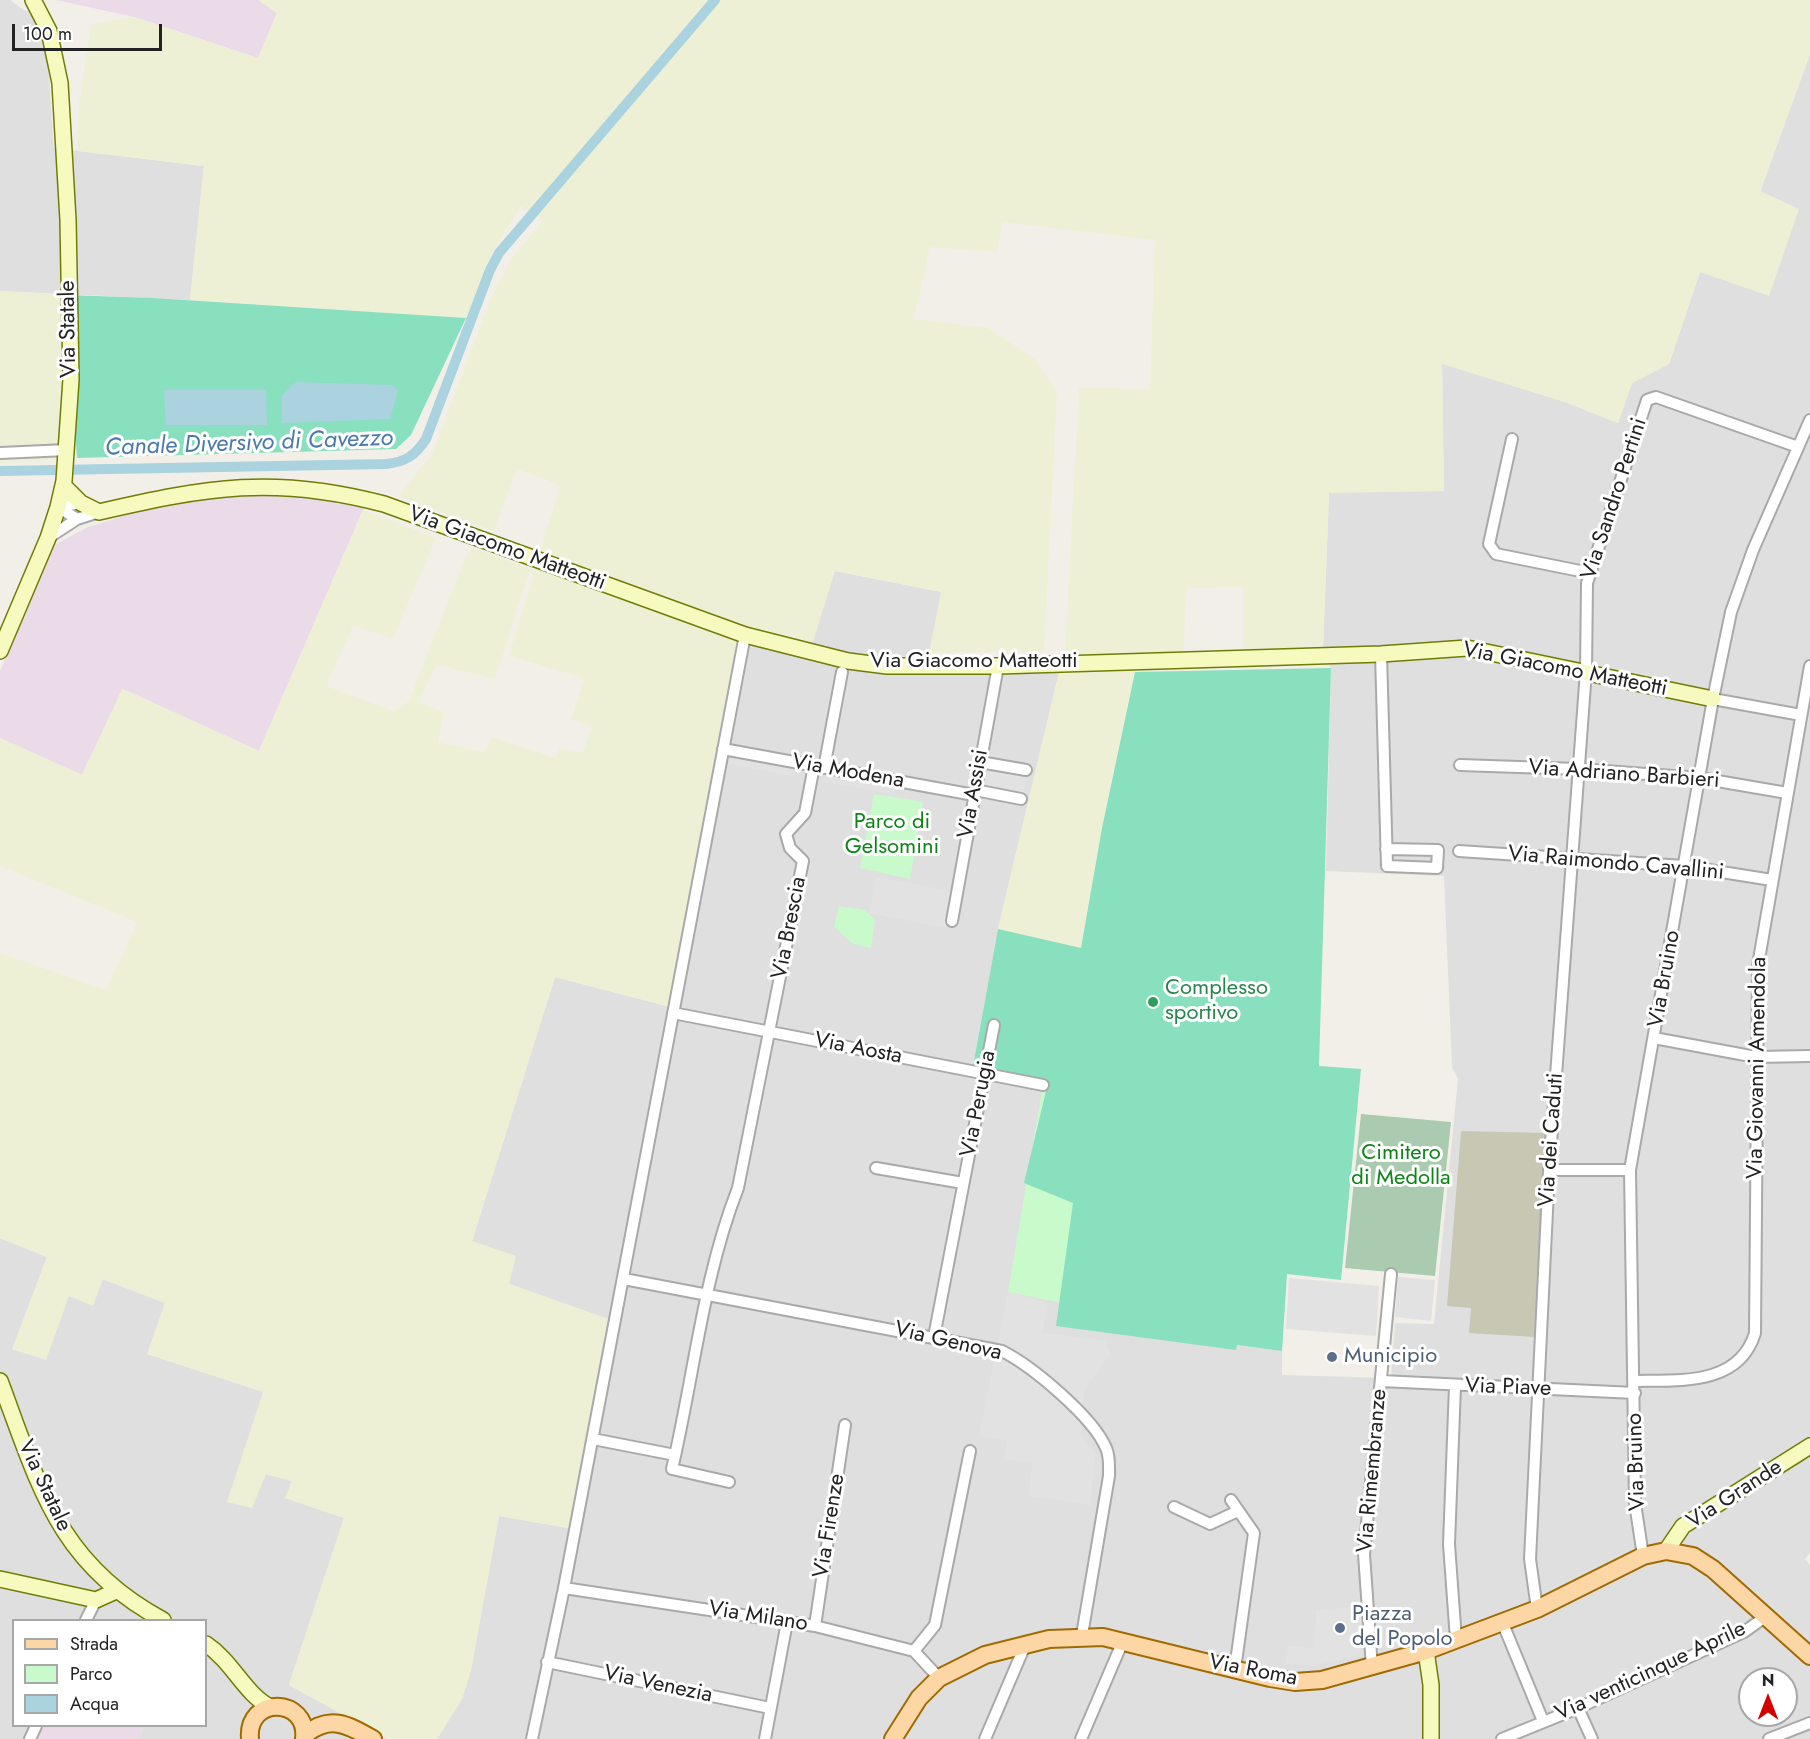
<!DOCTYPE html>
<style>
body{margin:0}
#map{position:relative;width:1810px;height:1739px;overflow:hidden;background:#f2efe9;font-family:Jost,sans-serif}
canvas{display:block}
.legend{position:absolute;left:12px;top:1619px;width:195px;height:108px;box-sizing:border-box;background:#fff;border:2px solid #a7a7a7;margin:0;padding:8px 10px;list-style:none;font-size:18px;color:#222}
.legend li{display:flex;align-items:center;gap:12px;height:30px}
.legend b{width:30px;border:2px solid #a7a7a7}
.north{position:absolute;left:1738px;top:1667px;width:60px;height:60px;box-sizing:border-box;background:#fff;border:2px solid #a7a7a7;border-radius:50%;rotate:0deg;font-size:16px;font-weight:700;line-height:24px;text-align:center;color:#222}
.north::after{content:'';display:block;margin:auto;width:21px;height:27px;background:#d40000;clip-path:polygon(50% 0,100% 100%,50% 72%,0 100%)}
.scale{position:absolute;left:12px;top:24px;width:150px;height:27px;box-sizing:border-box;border:3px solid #222;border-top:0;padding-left:8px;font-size:18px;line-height:21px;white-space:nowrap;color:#222;-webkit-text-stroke:4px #fff;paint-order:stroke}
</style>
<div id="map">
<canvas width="1810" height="1739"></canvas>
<ul class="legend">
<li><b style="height:8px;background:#fcd6a4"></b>Strada</li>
<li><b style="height:16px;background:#c8facc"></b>Parco</li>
<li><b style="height:16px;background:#aad3df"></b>Acqua</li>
</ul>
<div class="north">N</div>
<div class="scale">100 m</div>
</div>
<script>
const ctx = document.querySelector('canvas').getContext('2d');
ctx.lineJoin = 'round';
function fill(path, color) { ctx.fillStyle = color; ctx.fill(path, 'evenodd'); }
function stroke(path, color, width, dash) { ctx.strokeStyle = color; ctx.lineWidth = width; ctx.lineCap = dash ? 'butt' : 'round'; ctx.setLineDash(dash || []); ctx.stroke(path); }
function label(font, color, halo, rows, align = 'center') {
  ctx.font = font + ' Jost,sans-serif'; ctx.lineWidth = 6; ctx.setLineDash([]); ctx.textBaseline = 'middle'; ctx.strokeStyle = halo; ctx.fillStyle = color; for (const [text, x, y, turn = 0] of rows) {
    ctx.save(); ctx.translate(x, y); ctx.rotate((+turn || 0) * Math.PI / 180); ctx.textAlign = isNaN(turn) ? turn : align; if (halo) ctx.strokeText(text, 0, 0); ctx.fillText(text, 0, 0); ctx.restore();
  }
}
const residential = new Path2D(`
 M0,0H10L25,11L35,10L46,38L54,148L204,166L190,300L0,291Z
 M1810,54V1553L1805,1559L1810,1565V1739H437L462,1699L471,1670L499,1516L574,1529L611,1320L509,1284L472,1241L555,977L674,1008L743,631L835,571L942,592L928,660L1061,664L998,929L971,1077L1046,1091L1073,1202L1236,1350L1237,1345L1282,1351V1375L1391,1378L1395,1323L1434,1324L1458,1079L1452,1067L1444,876L1326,871L1331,668L1323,648L1329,492L1444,491L1442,363L1565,402L1618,423L1632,383L1669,364L1700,272L1760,192ZM1750,1679H1786V1715H1750Z
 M0,1238L47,1257L13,1349L69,1296L102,1279L165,1303L148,1354L264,1392L265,1474L292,1481L286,1498L344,1518L289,1685L387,1739H138L143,1729L137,1726H206V1620H14V1726H37L29,1739H0Z`);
const industrial = new Path2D(`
 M56,0H258L277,13L258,58L134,17Z
 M299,493L366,503L259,751L123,689L82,775L0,738V671L54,545L88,527L162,504L207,494Z
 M37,1726H137L143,1729L138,1739H29Z`);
const construction = new Path2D(`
 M1461,1131L1546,1133L1535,1337L1469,1333L1471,1308L1447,1306Z`);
const farmland = new Path2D(`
 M258,0H1810V54L1760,191L1799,209L1769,296L1700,272L1669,364L1632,383L1618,423L1565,402L1442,364L1444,491L1329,493L1323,648L1243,650V587L1187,588L1183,652L1138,654L1102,828L1081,949L998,929L1065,647L1079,388L1150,389L1155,240L1003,222L997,252L930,247L914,319L988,328L1035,359L1057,392L1044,651L929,653L941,592L835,571L813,642L743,631L675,1008L555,977L472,1241L516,1256L509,1284L611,1320L574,1529L499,1516L471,1670L462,1699L437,1739H387L289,1685L344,1518L285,1498L292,1481L266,1474L252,1508L227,1502L263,1392L147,1354L165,1303L103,1279L93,1306L69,1296L46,1360L12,1349L47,1257L0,1238V953L106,990L137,922L0,866V738L82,775L122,689L259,751L363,510L436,538L393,639L353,626L326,686L394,711L409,701L466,556L473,548L530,569L495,679L437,665L418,702L444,712L438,742L485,753L491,737L556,758L559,749L583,753L592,726L571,720L584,678L509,656L560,485L517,469L494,531L398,496L432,454L490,301L511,259L543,221L521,206L492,253L466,318L190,300L204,166L77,151L79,103L91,24L134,17L258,58L277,13Z
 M0,291L66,295L61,459L0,463Z`);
const cemetery = new Path2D(`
 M1361,1114L1451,1122L1435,1276L1345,1268Z`);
const park = new Path2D(`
 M874,794L923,802L910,879L860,868Z
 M839,906L865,910L875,920L871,948L853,944L834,927Z
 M1048,1056L1107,1070L1067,1304L1008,1292Z`);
const pitch = new Path2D(`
 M66,295L153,298L466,318L411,435L396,449L77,458Z
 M1331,668L1319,1066L1361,1069L1341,1280L1287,1274L1282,1351L1237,1345L1236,1350L1056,1326L1073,1203L1024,1183L1046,1091L971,1077L998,929L1081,948L1102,828L1135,672Z`);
const parking = new Path2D(`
 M732,753L797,766L795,777L730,764Z
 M989,770L1026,777L1023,794L985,787Z
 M824,772L897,786L895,795L822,781Z
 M876,877L951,891L945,928L869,913Z
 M1398,1277L1435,1280L1431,1321L1395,1317Z
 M1289,1278L1379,1286L1376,1336L1286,1329Z
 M1008,1292L1048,1303L1043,1333L1106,1341L1110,1355L1084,1390L1081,1434L1095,1453L1091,1505L1029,1496L1032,1464L1004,1459L1007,1441L979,1435Z
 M1363,1606L1366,1653L1312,1666L1286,1664L1288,1646L1314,1648L1316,1610Z`);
const water = new Path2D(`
 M296,382L392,385L398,391L390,419L282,423V395Z
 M164,390H266L267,425H166Z`);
const canal = new Path2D(`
 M0,471L386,464C405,462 415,456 426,439L490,270L499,253L715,0`);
const street = new Path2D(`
 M1512,439L1489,544L1496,554L1590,573
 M0,453L67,450
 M77,519L58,507L81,503
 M48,538L77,519L99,512
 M1381,654L1387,866L1437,868L1438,850L1386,849
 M1713,699L1801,715
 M723,749L974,795
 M980,762L1026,770
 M1460,765L1578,769L1700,778L1787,793
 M824,768L842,672
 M975,790L1021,799
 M1459,851L1684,866L1772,880
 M952,921L998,666
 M673,1013L1043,1085
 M1654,1038L1756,1057L1810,1056
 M876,1168L963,1183
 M1549,1170H1630
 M624,1279L1002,1351C1032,1366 1093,1417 1106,1448C1110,1456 1109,1467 1109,1476L1082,1635
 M934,1337L994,1025
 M1381,1381L1635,1393
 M1635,1381C1680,1380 1739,1386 1755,1333L1758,965L1810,666
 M1455,1386L1449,1544L1456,1640
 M593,1439L675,1455
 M729,1482L672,1469C694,1376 703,1277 738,1188L803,861L790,848L786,834L805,813L814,766
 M1231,1500L1254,1533L1235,1669
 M1174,1507L1210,1524L1238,1511
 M1643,1556L1635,1503L1630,1170L1713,699L1731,612L1753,550L1810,420
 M564,1588L815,1626L914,1651L939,1678
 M1537,1609L1530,1559L1549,1170L1586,671L1587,583L1647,400L1656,397L1798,447
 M86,1620L96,1600
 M1503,1624L1543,1721
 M815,1626L845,1425
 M914,1651L935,1625L970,1451
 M547,1662L770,1708
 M1372,1668L1364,1554L1391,1274
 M1578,1708L1592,1739
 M30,1739L36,1726
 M532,1739L564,1588L745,635
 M765,1739L787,1622
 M985,1739L1026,1643
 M1081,1739L1123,1641
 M1502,1739L1578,1708L1744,1632L1765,1617
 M1769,1739L1810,1723`);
const secondary = new Path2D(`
 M63,485L81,503L99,512C207,487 275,475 384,504L745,635L848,661L887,666H998L1381,654L1467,648L1713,699
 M0,651L48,538L58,507L64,481L71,379L68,220L60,83L49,31L33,0
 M0,1381C39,1485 58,1564 163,1620
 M1666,1551L1683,1526L1810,1446
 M0,1579L96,1600L116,1591
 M206,1644C233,1662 244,1693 270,1707
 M1426,1651L1431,1685V1739`);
const primary = new Path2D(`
 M305,1735C330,1714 348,1725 373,1739
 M250,1739C246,1695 309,1697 304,1739
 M893,1739L919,1698L939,1678L985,1655L1049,1639L1103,1637L1270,1678L1295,1682L1322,1680L1426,1651L1537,1609L1643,1556L1666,1551L1693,1556L1713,1569L1810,1656`);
const markers = [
 [1153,1002,6,"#2e9e5b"],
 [1332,1357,6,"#5c6f8a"],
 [1340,1628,6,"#5c6f8a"]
];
const streetNames = [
 ["Via Statale",69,329,-91],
 ["Via Sandro Pertini",1615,499,-72],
 ["Via Giacomo Matteotti",507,549,20],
 ["Via Giacomo Matteotti",974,662],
 ["Via Giacomo Matteotti",1565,670,11],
 ["Via Modena",848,772,10],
 ["Via Adriano Barbieri",1624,775,4],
 ["Via Assisi",974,794,-80],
 ["Via Raimondo Cavallini",1616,864,5],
 ["Via Brescia",790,928,-79],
 ["Via Bruino",1665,979,-80],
 ["Via Aosta",858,1049,11],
 ["Via Giovanni Amendola",1758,1068,-89],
 ["Via Perugia",979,1104,-79],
 ["Via dei Caduti",1552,1140,-86],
 ["Via Genova",948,1342,13],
 ["Via Piave",1508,1388,2],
 ["Via Bruino",1637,1462,-92],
 ["Via Rimembranze",1373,1471,-85],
 ["Via Statale",44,1486,65],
 ["Via Grande",1735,1495,-33],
 ["Via Firenze",830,1526,-81],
 ["Via Milano",758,1617,9],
 ["Via Roma",1253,1671,11],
 ["Via venticinque Aprile",1651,1672,-25],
 ["Via Venezia",658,1685,12]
];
const parkNames = [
 ["Parco di",892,823],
 ["Gelsomini",892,848],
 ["Cimitero",1401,1154],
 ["di Medolla",1401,1179]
];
const leisureNames = [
 ["Complesso",1165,989],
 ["sportivo",1165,1014]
];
const serviceNames = [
 ["Municipio",1344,1357],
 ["Piazza",1352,1615],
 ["del Popolo",1352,1640]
];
const waterNames = [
 ["Canale Diversivo di Cavezzo",249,444,-2]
];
fill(residential, '#e0dfdf');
fill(industrial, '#ebdbe8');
fill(construction, '#c7c7b4');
fill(farmland, '#eef0d5');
fill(cemetery, '#aacbaf');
fill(park, '#c8facc');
fill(pitch, '#88e0be');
fill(parking, '#e2e2e2');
fill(water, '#aad3df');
stroke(canal, '#aad3df', 10);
stroke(street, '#a9a9a9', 14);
stroke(secondary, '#707d05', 18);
stroke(primary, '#a06b00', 20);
stroke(street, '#fff', 10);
stroke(secondary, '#f7fabf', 15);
stroke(primary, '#fcd6a4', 16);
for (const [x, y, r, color] of markers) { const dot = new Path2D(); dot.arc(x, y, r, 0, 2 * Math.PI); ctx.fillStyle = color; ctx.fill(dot); stroke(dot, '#fff', 2); }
label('22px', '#222', '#fff', streetNames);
label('22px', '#0c8416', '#fff', parkNames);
label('22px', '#27864d', '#fff', leisureNames, 'left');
label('22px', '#4e5e75', '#fff', serviceNames, 'left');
label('italic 24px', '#4a7aab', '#fff', waterNames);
</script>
